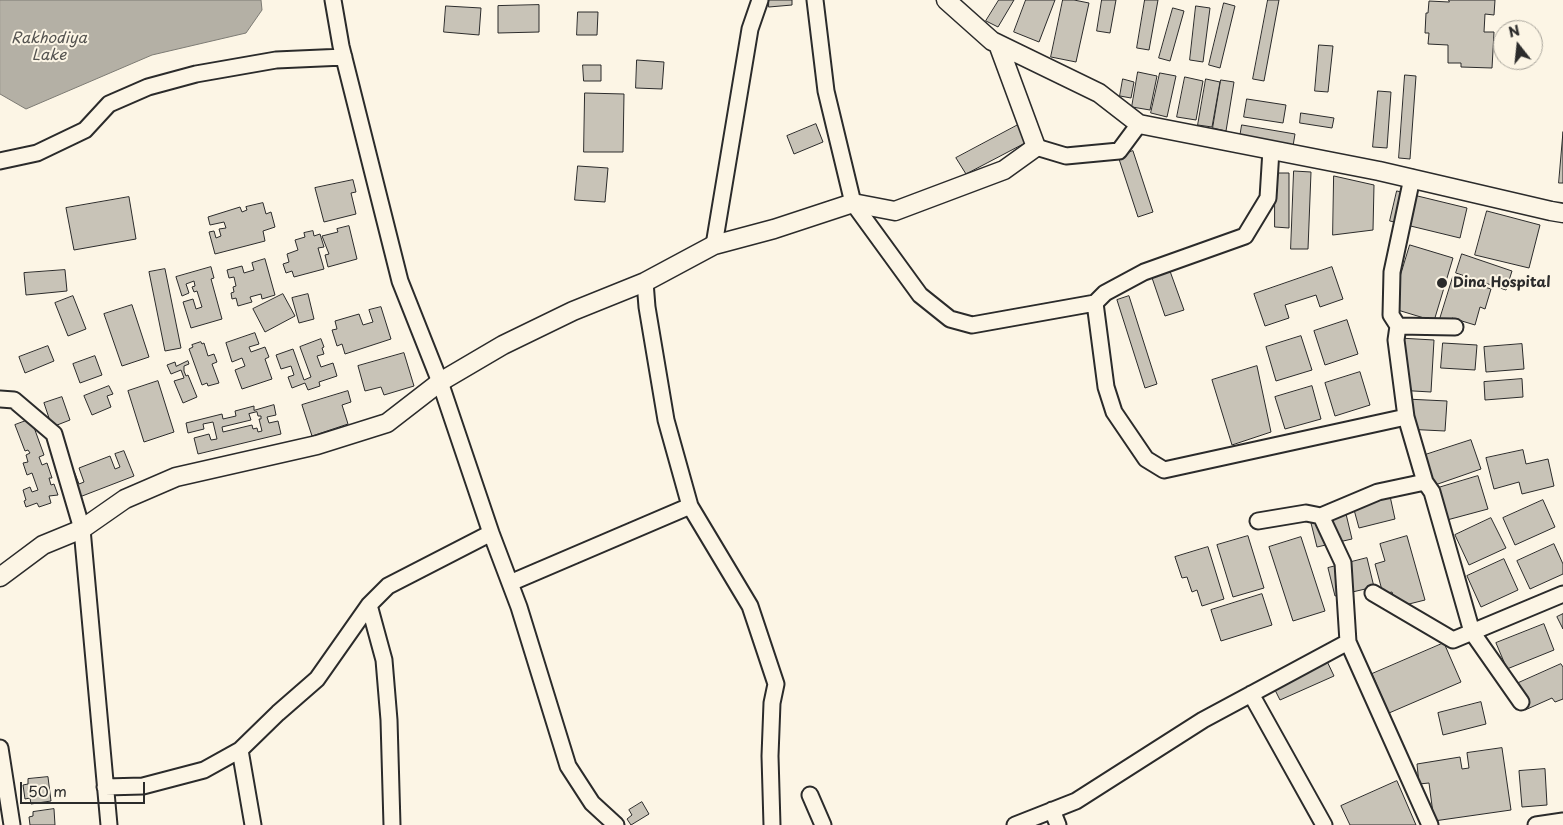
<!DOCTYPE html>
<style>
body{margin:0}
#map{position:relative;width:1563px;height:825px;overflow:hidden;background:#fcf5e5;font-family:"Playpen Sans",sans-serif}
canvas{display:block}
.north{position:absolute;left:1493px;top:20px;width:50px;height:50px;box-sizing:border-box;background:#fcf5e5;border:1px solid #a8a49b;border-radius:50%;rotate:344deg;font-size:14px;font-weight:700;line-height:20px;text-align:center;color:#2b2b2b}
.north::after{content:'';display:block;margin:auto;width:18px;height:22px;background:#2b2b2b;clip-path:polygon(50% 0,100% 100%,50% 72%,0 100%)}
.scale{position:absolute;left:20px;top:782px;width:125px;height:22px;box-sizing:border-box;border:2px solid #2b2b2b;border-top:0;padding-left:6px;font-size:15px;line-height:18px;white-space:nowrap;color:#2b2b2b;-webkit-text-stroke:4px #fcf5e5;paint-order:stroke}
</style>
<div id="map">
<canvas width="1563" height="825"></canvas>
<div class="north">N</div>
<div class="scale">50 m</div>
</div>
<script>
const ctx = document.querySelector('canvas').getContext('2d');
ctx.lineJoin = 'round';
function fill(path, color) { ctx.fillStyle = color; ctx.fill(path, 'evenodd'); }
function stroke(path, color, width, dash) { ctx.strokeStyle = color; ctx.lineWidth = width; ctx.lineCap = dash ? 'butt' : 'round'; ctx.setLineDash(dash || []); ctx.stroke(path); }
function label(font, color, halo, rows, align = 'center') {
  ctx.font = font + ' "Playpen Sans",sans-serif'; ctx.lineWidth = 4; ctx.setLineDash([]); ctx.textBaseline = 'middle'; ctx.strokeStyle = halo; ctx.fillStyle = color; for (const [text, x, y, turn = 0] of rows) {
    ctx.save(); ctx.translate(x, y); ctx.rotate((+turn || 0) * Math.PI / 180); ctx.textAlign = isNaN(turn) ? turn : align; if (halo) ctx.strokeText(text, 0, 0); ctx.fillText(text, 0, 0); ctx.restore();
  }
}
const water = new Path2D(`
 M0,0H261L262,10L246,33L152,55L26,109L0,94Z`);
const building = new Path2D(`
 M769,0H792V5L769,7Z
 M999,0H1014L998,27L986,21Z
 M1026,0H1055L1039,42L1014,32Z
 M1063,0H1074L1089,3L1076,62L1051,57Z
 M1102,0H1116L1110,33L1097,31Z
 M1145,0H1158L1149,50L1137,48Z
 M1268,0H1279L1264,81L1253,79Z
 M1449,0H1495L1494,15L1485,14L1484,32H1494L1492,68L1461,67V63H1448V45L1428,44L1429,33H1425L1426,13H1428L1429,1L1449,2Z
 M1224,3L1235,6L1220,68L1209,65Z
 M539,5V32L498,33V6Z
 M446,6L481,8L479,35L444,32Z
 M1196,6L1210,8L1203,62L1190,60Z
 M1173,8L1184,11L1170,61L1159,58Z
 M578,12H598L597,35H577Z
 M1319,45L1333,46L1328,92L1315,91Z
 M637,60L664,62L662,89L636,88Z
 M583,65H601V81H584Z
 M1138,72L1157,76L1150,110L1132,107Z
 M1160,73L1176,76L1167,117L1151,113Z
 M1405,75L1416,76L1410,159L1399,158Z
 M1185,77L1203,81L1196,120L1177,117Z
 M1123,79L1134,82L1131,98L1120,96Z
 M1206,79L1220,82L1212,127L1198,125Z
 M1221,80L1234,82L1226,131L1213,128Z
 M1378,91L1391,92L1387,148L1373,147Z
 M585,93L624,94L623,152H584Z
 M1247,99L1286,105L1283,123L1244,117Z
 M1301,113L1334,118L1332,128L1300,123Z
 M816,124L823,142L794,154L787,136Z
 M1018,125L1027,142L966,174L956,158Z
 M1242,125L1295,134L1292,152L1239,143Z
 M1563,132V183H1559Z
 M1133,151L1153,212L1138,217L1118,156Z
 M578,166L608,168L605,202L575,200Z
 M1294,171L1311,172L1308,249H1291Z
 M1275,173H1289V228L1275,227Z
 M1334,176L1374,185L1373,230L1333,235Z
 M353,180L356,192L351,193L356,214L324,222L315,188Z
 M1397,191L1467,208L1460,238L1390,221Z
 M129,197L136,239L74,250L66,208Z
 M263,203L266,214L271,212L275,227L263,231L265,241L215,254L209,232L214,231L216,238L221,236L219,229L226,228L224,222L210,225L208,217L240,207L242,212L247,210L246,207Z
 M1487,211L1540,225L1529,268L1475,255Z
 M349,226L357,259L328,267L325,255L329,254L322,236L338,232L337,229Z
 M313,231L314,236L320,234L324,247L318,248L324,269L294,277L292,271L286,273L283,264L289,262L287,254L298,250L295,240L305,237L304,233Z
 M1410,245L1453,258L1434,321L1391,308Z
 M1462,254L1512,271L1506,290L1456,273Z
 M265,259L275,295L262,299L261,294L250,297L252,302L238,306L236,298L232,299L231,293L234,292L233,287L236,286L234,277L229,278L227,270L242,266L244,273L254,270L252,263Z
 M1166,260L1184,310L1165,316L1148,266Z
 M211,267L214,278L211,279L222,319L191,328L183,302L193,299L196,309L202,307L197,291L194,292L192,287L195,286L194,281L186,284L189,293L182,296L176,277Z
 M1332,267L1343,299L1320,307L1316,295L1285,305L1289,318L1265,326L1254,294Z
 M165,269L181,348L165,351L149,272Z
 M65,270L67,291L26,295L24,273Z
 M1453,277L1491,289L1485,309L1480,307L1475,325L1452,318L1451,322L1440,319Z
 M283,294L295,316L265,332L253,309Z
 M308,294L314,319L299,323L292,298Z
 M73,296L86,329L68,336L55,303Z
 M1129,296L1157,384L1145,388L1117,300Z
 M132,305L149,357L122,366L104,314Z
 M381,307L391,339L345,354L342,344L337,346L332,330L337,329L335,321L359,314L363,325L373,322L369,310Z
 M1347,320L1358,354L1325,365L1314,331Z
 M255,333L259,344L249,347L251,352L265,347L269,357L265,359L272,379L242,389L235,370L245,366L242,358L232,362L226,343Z
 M1301,336L1312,370L1276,381L1266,347Z
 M1399,338L1434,340L1431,392L1396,390Z
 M321,339L324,347L322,348L324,354L317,356L321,367L333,363L337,376L319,382L320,386L308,390L305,383L292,388L288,377L294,375L291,366L281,369L276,355L293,349L304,380L311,377L300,347Z
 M201,342L202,344L204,343L208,356L214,354L217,362L212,364L219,383L208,386L207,383L202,385L189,349L193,347L192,345Z
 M1443,343L1477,345L1475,370L1441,368Z
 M1522,344L1524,369L1486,372L1484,347Z
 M48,346L54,361L25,373L19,357Z
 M404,353L414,386L384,395L381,387L365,391L358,366Z
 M95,356L102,375L80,383L73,364Z
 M188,361L189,364L184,366V371L186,376L188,375L197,397L183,403L174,381L184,378L181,370L171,374L167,365L175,362L176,366Z
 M1257,366L1271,432L1232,445L1212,380Z
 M1360,372L1370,405L1335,416L1325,383Z
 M1522,379L1523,397L1485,400L1484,382Z
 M158,381L174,432L144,442L128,391Z
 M109,386L113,394L107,396L111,407L92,415L84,396Z
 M1312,386L1321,419L1285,429L1275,397Z
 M348,391L351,402L342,405L348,424L312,436L302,405Z
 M62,397L70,420L52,427L44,403Z
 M1406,399L1447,401L1445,431L1404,429Z
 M274,405L276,415L267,417L269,423L278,421L281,434L198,454L194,438L209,434L211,440L217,439L213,422L203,424L204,429L188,433L186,423L222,414L223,419L236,416L235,411L254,406V410ZM257,412L258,416H261V419H259L262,431L258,432L257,428L253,429L252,425L223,432L222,427L251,420L249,414Z
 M31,419L44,455L39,457L42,465L47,463L52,478H49L51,485L54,484L58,495L49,496L51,503L39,507L37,503L26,507L24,501L26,500L23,490L30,487L32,492L38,490L32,473L27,475L23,463L28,462L26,455L30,453L28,450L25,451L15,425Z
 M1471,440L1481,469L1435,485L1425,455Z
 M1523,450L1526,464L1548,459L1554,486L1522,494L1519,482L1494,489L1486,458Z
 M124,451L134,476L77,498L68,473L74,471L79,484L84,482L79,468L110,456L115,469L120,467L115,454Z
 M1478,476L1488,509L1447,520L1438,488Z
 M1390,496L1395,519L1359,528L1353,506Z
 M1543,500L1555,527L1515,545L1503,518Z
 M1346,514L1352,539L1317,547L1311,523Z
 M1491,518L1506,548L1469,565L1455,535Z
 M1248,536L1264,588L1233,597L1217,545Z
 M1407,536L1425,600L1397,607L1392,592L1383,594L1375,564L1385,561L1380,544Z
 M1301,537L1325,611L1293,621L1269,547Z
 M1554,544L1563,564V574L1530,589L1517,561Z
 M1208,547L1224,599L1202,606L1197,590L1192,592L1187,577L1182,578L1175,557Z
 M1367,558L1374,587L1335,596L1328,568Z
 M1504,559L1518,590L1481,607L1467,576Z
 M1262,594L1272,625L1221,641L1211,610Z
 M1563,614V629L1557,617Z
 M1544,624L1554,650L1507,669L1496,643Z
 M1444,643L1461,682L1389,713L1372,674Z
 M1325,657L1334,676L1280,700L1271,682Z
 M1561,664L1563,667V699L1555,702L1552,698L1525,710L1514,685Z
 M1481,702L1486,724L1443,735L1438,713Z
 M1502,748L1511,810L1434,821L1429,783L1419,784L1417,764L1460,757L1462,769L1469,768L1467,753Z
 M1545,769L1547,805L1522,807L1519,771Z
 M48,777L51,801L31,804L30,798L25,799L23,785L28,784V779Z
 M1397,781L1416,825H1350L1341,806Z
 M642,802L649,814L631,825L627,819L632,815L629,810Z
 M54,809L55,825H30L29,817L33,816V812Z`);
const minor = new Path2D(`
 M333,0L341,46L400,281L440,382L491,533L519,607L568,766L592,803L616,825
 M815,0L826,91L853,203L920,295L950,319L972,325L1095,303L1105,293L1144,272L1245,236L1268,198L1271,150
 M1036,147L1066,156L1119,151L1139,124
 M0,161L37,153L85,130L109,104L148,87L196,74L276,60L344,57
 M1412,178L1392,272L1391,315L1398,326L1396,340L1406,417L1425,482L1432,492L1472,632L1521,702
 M714,245L750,29L760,0
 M645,282L647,307L666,420L690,506L750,606L776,684L772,703L770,756L772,825
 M1095,303L1106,387L1114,412L1146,459L1164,470L1406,417
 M1398,326L1455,327
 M0,399L14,400L54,434L82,529L109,825
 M1321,516L1343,563L1348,642L1430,825
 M1258,521L1306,513L1321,516L1378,492L1425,482
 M510,583L690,506
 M1373,593L1453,640L1563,594
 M369,605L384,660L389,720L392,825
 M1251,694L1324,825
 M0,748L12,825
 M240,750L253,825
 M105,787L143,786L204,770L240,750L278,713L317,679L369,605L388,586L491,533
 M810,795L823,825
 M1052,810L1058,825
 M1015,825L1076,801L1203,720L1348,642
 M1536,825L1563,821`);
const tertiary = new Path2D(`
 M946,0L992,41L1099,93L1139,124L1379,171L1551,211L1563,213
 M0,577L43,545L82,529L125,499L176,477L317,445L387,423L440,382L503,345L573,311L645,282L714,245L774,229L853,203L895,211L1004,170L1036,147L998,44`);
const markers = [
 [1442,283,6,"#2b2b2b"]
];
const poiNames = [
 ["Dina Hospital",1453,283]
];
const waterNames = [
 ["Rakhodiya",49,39],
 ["Lake",49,56]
];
fill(water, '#b4b0a5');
stroke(water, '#7d7b74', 1);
fill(building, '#c8c3b7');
stroke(building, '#2b2b2b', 1);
stroke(minor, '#2b2b2b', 19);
stroke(tertiary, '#2b2b2b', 21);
stroke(minor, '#fcf5e5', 15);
stroke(tertiary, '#fcf5e5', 18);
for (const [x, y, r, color] of markers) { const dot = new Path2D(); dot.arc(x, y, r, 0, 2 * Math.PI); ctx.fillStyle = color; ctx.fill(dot); stroke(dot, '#fcf5e5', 2); }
label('bold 14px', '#2b2b2b', '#fcf5e5', poiNames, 'left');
label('italic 15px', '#545350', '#fcf5e5', waterNames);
</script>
